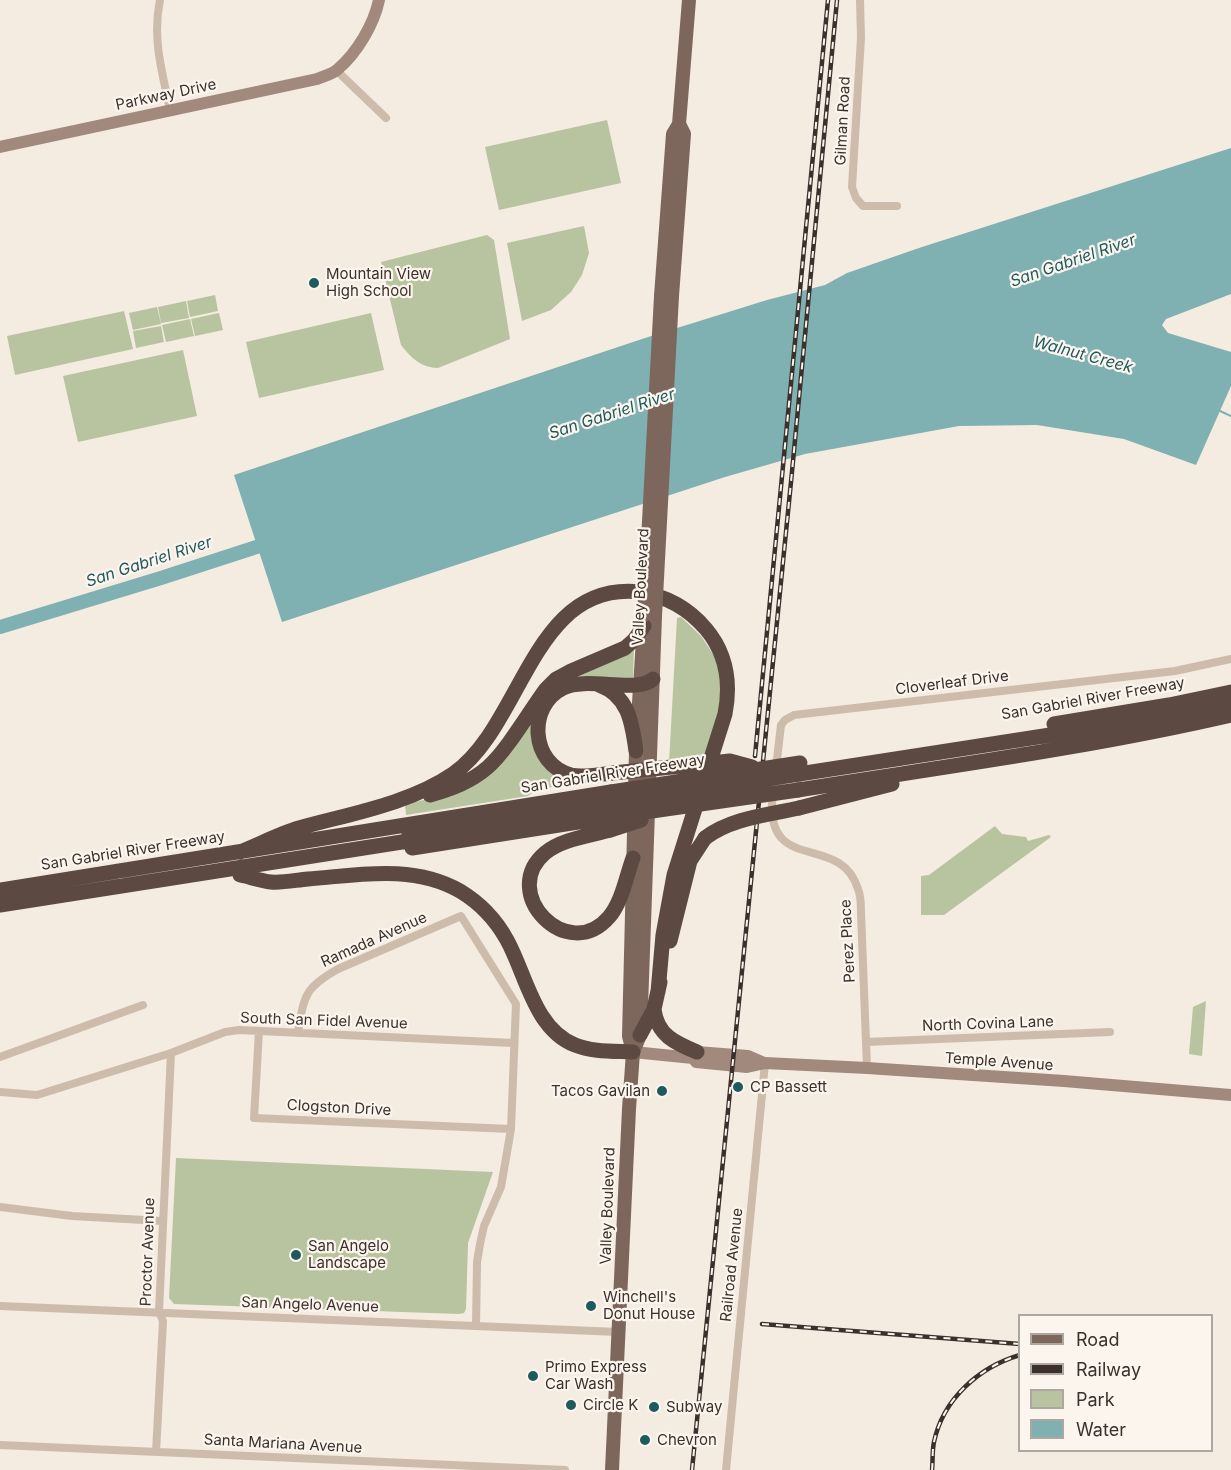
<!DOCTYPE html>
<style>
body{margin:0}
#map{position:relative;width:1231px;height:1470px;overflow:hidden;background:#f4ebe1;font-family:Inter,sans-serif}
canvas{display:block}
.legend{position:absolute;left:1018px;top:1314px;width:195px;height:138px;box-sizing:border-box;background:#fbf5ee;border:2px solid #aea6a0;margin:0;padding:8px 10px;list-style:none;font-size:18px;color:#3b302b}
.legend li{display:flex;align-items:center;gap:12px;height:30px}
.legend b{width:30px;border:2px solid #aea6a0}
</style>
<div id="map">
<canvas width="1231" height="1470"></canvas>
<ul class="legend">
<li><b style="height:8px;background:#7d675c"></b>Road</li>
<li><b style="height:8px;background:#3b302b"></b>Railway</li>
<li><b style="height:16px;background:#b8c4a0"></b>Park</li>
<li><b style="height:16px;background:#7fb0b2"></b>Water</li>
</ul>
</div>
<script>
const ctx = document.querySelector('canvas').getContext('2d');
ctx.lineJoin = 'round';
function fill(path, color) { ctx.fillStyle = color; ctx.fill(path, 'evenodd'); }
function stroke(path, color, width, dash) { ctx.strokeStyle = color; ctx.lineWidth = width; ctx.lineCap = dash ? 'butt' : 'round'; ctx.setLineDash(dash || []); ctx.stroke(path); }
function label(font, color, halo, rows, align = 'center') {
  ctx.font = font + ' Inter,sans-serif'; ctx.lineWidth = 4.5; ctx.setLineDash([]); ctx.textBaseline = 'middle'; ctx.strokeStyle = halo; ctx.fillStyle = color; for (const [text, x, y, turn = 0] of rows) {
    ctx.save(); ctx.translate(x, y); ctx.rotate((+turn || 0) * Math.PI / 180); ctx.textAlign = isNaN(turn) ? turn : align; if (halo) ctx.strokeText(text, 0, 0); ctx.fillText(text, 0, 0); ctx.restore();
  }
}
const green = new Path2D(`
 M607,120L621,183L499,210L485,147Z
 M584,226L589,253L582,275L571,292L551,310L522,321L507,243Z
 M487,235L494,240L510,339L438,368C422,368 411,358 401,345L381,262Z
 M215,295L218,311L190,317L187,301Z
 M186,301L189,318L161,323L158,307Z
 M157,307L161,324L133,330L129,313Z
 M124,311L133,349L15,375L7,336Z
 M219,313L223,330L195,336L191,319Z
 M371,313L384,370L259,398L246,342Z
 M190,319L194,336L166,342L162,325Z
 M161,326L164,342L136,348L133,331Z
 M183,350L197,416L78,442L63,376Z
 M681,617L701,636L719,663L724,698L705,762L669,763L677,618Z
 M634,646L633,679C610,679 584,673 563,684C527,702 524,762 565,778C572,780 580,781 588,781L587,782H576L575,787C563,784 537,787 528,796L406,815L405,804L462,792L464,788C506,770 518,723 548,691C571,667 609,666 634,646Z
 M995,826L1002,834L1026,837L1028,841L1049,835L1051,837L944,915H921V876L929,875Z
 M1206,1001L1202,1056L1189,1054L1193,1007Z
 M176,1158L493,1172L468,1243L466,1309L464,1313L459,1314L174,1304L169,1298Z`);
const water = new Path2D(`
 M1231,148V294L1166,319L1162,325L1168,333L1231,352V386L1196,465L1124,439L1037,425L959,426L805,454L725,477L282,622L234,475L645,338L767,300L825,285L847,273L919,248Z`);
const stream = new Path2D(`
 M1220,411L1231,416`);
const river = new Path2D(`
 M0,627L161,578L275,541`);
const street = new Path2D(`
 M160,0C152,38 162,72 170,109
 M860,0L861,38L852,187L856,198L863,206H897
 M337,71L386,118
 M776,768L781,725L785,720L794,715L1175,671L1231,659
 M773,792C762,878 840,830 858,889C861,896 861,904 861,912L867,1068
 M259,1031L254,1118L511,1129
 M298,1033C304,996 304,988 338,969L461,916L516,1004L511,1129L501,1187L484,1226L480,1244L477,1262L476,1326
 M866,1042L1110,1032
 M0,1057L143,1005
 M0,1092L37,1095L171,1053L225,1032L239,1030L513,1043
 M0,1207L72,1216L162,1221
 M0,1306L618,1332
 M0,1445L565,1470
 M156,1452L163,1321L159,1312L171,1053
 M726,1470L765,1063`);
const secondary = new Path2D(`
 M0,147L317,79C324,76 333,74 338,69C357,53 374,24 379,0
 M633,1052L693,1058L696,1062L747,1067L765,1063L867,1068L1064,1081L1231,1095
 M693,1058L697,1052L748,1056L764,1063`);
const primary = new Path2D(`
 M661,296L673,134L679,124L689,0
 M672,296L684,134L679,124
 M633,1052L629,1036L636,751L644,623
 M612,1470L629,1109L633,1052L640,1035L655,616`);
const highway = new Path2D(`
 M599,685C629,696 632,723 636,751
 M1054,724L1169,705L1231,692
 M613,773C600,774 584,778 571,775C530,764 527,706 563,688C587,676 637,694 653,679
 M799,774L1134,722L1231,702
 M798,790C942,767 1088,748 1231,715
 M430,795C451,789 471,782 488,767C508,749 529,712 546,689L556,679L569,672L625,648L634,640L644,626
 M799,808L892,784
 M610,830C589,836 562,839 545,853C498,893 568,965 609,917C622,902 626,877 633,858
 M409,835L611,804
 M412,848L610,817
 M240,852C260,844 279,834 299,828C349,814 409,804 453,774C523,726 532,580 640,592C666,596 689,609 706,629C727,654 731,683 725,714L674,875L663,935L658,992
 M240,875C250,877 261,881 271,882C283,883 296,880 308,879C359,875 413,864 460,891C480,903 496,920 507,940C526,974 534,1029 575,1045C592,1052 614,1051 633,1052
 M0,890L611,792
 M0,905L421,839
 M670,941L690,861L705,838
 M654,1009C657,1035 675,1043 697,1052
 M640,1035L654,1009L660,982`);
const rail = new Path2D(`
 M755,756L828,0
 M762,1324L1020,1344
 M692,1470L791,482L837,0
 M932,1470C933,1461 932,1451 934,1442C943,1399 979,1367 1020,1355`);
const primaryBridge = new Path2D(`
 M644,615L661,296
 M655,616L672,296`);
const highwayBridge = new Path2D(`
 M613,773L730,761L752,767
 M611,792L800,763
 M611,804L799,774
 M610,817L798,790
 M610,830L641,820
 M705,838C731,818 768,815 799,808`);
const markers = [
 [314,283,6,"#1f5a5e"],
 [738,1087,6,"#1f5a5e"],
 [662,1091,6,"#1f5a5e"],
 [296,1255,6,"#1f5a5e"],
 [591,1306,6,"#1f5a5e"],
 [533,1376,6,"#1f5a5e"],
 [571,1405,6,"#1f5a5e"],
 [654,1407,6,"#1f5a5e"],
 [645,1440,6,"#1f5a5e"]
];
const streetNames = [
 ["Parkway Drive",166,95,-12],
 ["Gilman Road",843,121,-87],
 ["Valley Boulevard",641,587,-87],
 ["Cloverleaf Drive",952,683,-7],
 ["San Gabriel River Freeway",1093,699,-10],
 ["San Gabriel River Freeway",613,774,-9],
 ["San Gabriel River Freeway",133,851,-9],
 ["Ramada Avenue",374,940,-24],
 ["Perez Place",848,941,-93],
 ["South San Fidel Avenue",324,1021,2],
 ["North Covina Lane",988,1024,-2],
 ["Temple Avenue",999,1062,4],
 ["Clogston Drive",339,1108,3],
 ["Valley Boulevard",608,1206,-88],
 ["Proctor Avenue",148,1252,-88],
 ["Railroad Avenue",732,1265,-84],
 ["San Angelo Avenue",310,1305,2],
 ["Santa Mariana Avenue",283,1444,3]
];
const poiNames = [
 ["Mountain View",326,274],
 ["High School",326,291],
 ["CP Bassett",750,1087],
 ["Tacos Gavilan",650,1091,"right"],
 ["San Angelo",308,1246],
 ["Landscape",308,1263],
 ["Winchell's",603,1297],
 ["Donut House",603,1314],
 ["Primo Express",545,1367],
 ["Car Wash",545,1384],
 ["Circle K",583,1405],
 ["Subway",666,1407],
 ["Chevron",657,1440]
];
const waterNames = [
 ["San Gabriel River",1073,261,-19],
 ["Walnut Creek",1083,355,15],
 ["San Gabriel River",612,414,-18],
 ["San Gabriel River",149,562,-18]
];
fill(green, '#b8c4a0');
fill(water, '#7fb0b2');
stroke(stream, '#7fb0b2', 2);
stroke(river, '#7fb0b2', 14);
stroke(street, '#cdbbac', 8);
stroke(secondary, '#a18a7d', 12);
stroke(primary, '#7d675c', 14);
stroke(highway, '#5c4a42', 15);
stroke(rail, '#3b302b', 4.5);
stroke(rail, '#fbf5ee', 2, [7]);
stroke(primaryBridge, '#7d675c', 14);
stroke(highwayBridge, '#5c4a42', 15);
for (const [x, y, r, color] of markers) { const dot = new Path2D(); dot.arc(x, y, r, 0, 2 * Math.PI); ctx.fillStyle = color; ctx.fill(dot); stroke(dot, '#fbf5ee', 2); }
label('15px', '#3b302b', '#fbf5ee', streetNames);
label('15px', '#3b302b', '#fbf5ee', poiNames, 'left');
label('italic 16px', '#1f5a5e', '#fbf5ee', waterNames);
</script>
